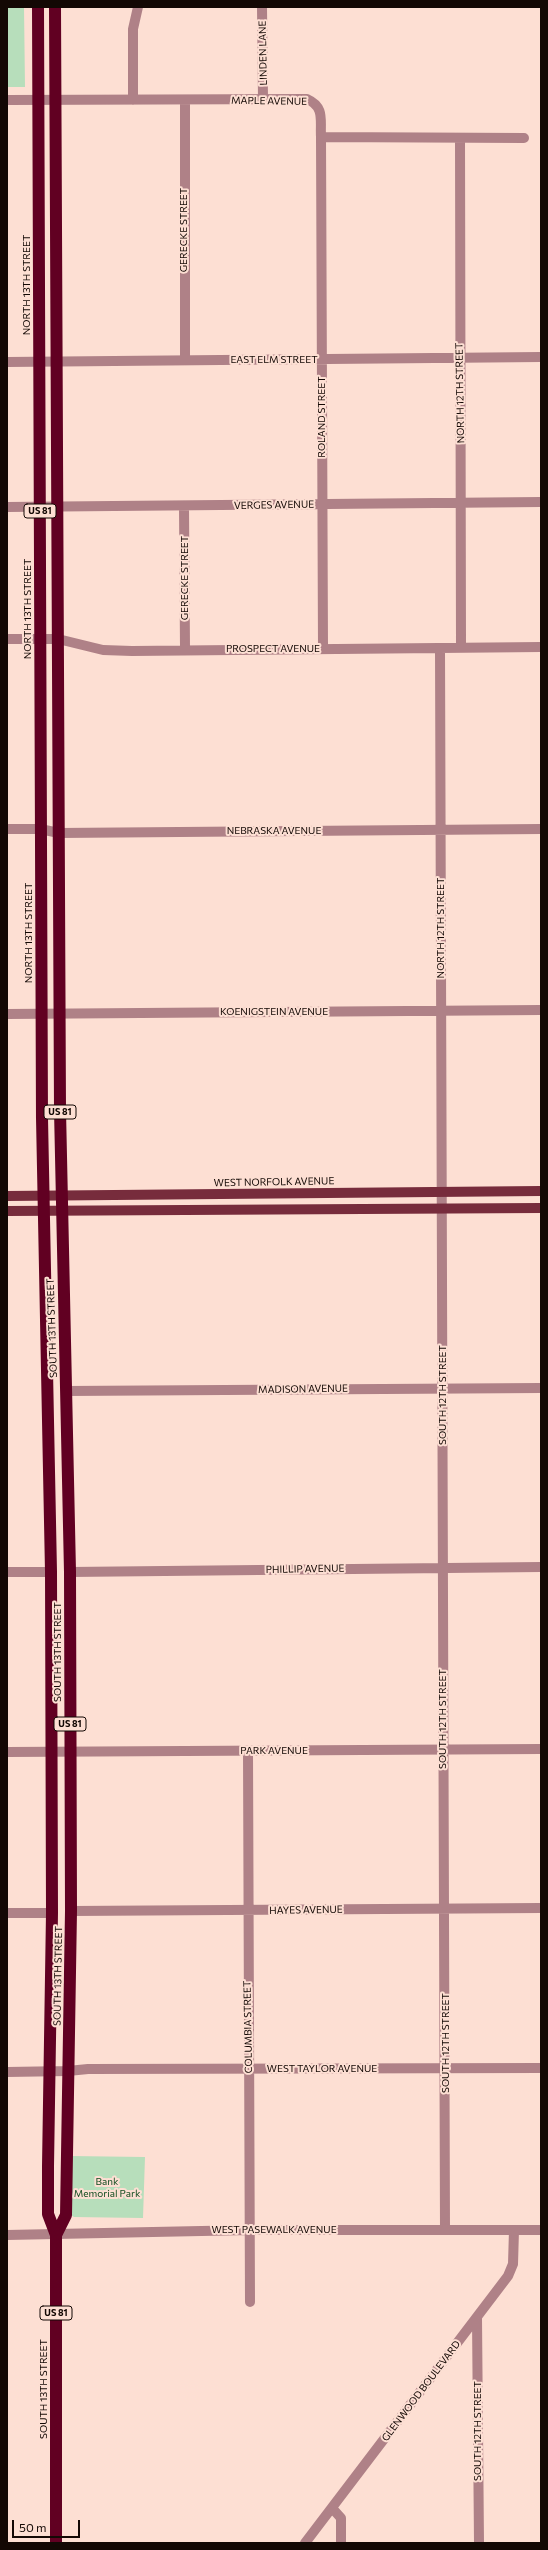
<!DOCTYPE html>
<style>
body{margin:0}
#map{position:relative;width:548px;height:2550px;overflow:hidden;background:#fddfd3;font-family:Commissioner,sans-serif}
canvas{display:block}
.frame{position:absolute;inset:0;border:8px solid #130804;pointer-events:none}
.scale{position:absolute;left:12px;top:2520px;width:68px;height:18px;box-sizing:border-box;border:2px solid #130804;border-top:0;padding-left:5px;font-size:12px;line-height:14px;white-space:nowrap;color:#130804;-webkit-text-stroke:3px #fddfd3;paint-order:stroke}
</style>
<div id="map">
<canvas width="548" height="2550"></canvas>
<div class="frame"></div>
<div class="scale">50 m</div>
</div>
<script>
const ctx = document.querySelector('canvas').getContext('2d');
ctx.lineJoin = 'round';
function fill(path, color) { ctx.fillStyle = color; ctx.fill(path, 'evenodd'); }
function stroke(path, color, width, dash) { ctx.strokeStyle = color; ctx.lineWidth = width; ctx.lineCap = dash ? 'butt' : 'round'; ctx.setLineDash(dash || []); ctx.stroke(path); }
function label(font, color, halo, rows, align = 'center') {
  ctx.font = font + ' Commissioner,sans-serif'; ctx.lineWidth = 4; ctx.setLineDash([]); ctx.textBaseline = 'middle'; ctx.strokeStyle = halo; ctx.fillStyle = color; for (const [text, x, y, turn = 0] of rows) {
    ctx.save(); ctx.translate(x, y); ctx.rotate((+turn || 0) * Math.PI / 180); ctx.textAlign = isNaN(turn) ? turn : align; if (halo) ctx.strokeText(text, 0, 0); ctx.fillText(text, 0, 0); ctx.restore();
  }
}
const green = new Path2D(`
 M7,7H24L25,87H7Z
 M70,2156L145,2157L143,2218L74,2217L71,2215Z`);
const minor = new Path2D(`
 M262,7L263,99
 M7,100L307,99C325,107 320,120 321,137L323,649
 M133,100V29L138,7
 M185,100V360
 M321,137L524,138
 M460,138L461,648
 M7,362L541,357
 M184,506L185,649
 M7,507L541,502
 M7,639H58L103,650L132,651L541,647
 M440,648L445,2230
 M7,829H40L59,833L541,829
 M7,1014L541,1010
 M66,1391L541,1388
 M7,1572H51
 M70,1572L541,1567
 M248,1751L250,2302
 M7,1752L541,1749
 M71,1911L541,1908
 M7,1913H52
 M7,2072L68,2071L88,2069L541,2068
 M7,2235L250,2230H541
 M477,2318L479,2543
 M332,2508L341,2518V2543
 M305,2543L508,2276L513,2264L514,2230`);
const major = new Path2D(`
 M7,1196L541,1191
 M7,1211L541,1208`);
const highway = new Path2D(`
 M38,7L42,1118L51,1572L52,1913L48,2166V2214L56,2235V2543
 M55,7L60,1110L70,1572L71,1911L66,2215L56,2235`);
const shields = [
 [40,511,32],
 [60,1112,32],
 [70,1724,32],
 [56,2313,32]
];
const shieldNames = [
 ["US 81",40,511],
 ["US 81",60,1112],
 ["US 81",70,1724],
 ["US 81",56,2313]
];
const streetNames = [
 ["LINDEN LANE",263,53,-91],
 ["MAPLE AVENUE",269,101,1],
 ["GERECKE STREET",184,230,-90],
 ["NORTH 13TH STREET",27,285,-90],
 ["EAST ELM STREET",274,360],
 ["NORTH 12TH STREET",460,393,-91],
 ["ROLAND STREET",322,417,-90],
 ["VERGES AVENUE",274,505,-1],
 ["GERECKE STREET",185,578,-90],
 ["NORTH 13TH STREET",28,609,-90],
 ["PROSPECT AVENUE",273,649],
 ["NEBRASKA AVENUE",274,831],
 ["NORTH 12TH STREET",441,928,-90],
 ["NORTH 13TH STREET",29,933,-90],
 ["KOENIGSTEIN AVENUE",274,1012],
 ["WEST NORFOLK AVENUE",274,1182,-1],
 ["SOUTH 13TH STREET",52,1328,-92],
 ["MADISON AVENUE",303,1389,-1],
 ["SOUTH 12TH STREET",443,1395,-90],
 ["PHILLIP AVENUE",305,1569,-1],
 ["SOUTH 13TH STREET",58,1652,-90],
 ["SOUTH 12TH STREET",443,1719,-90],
 ["PARK AVENUE",274,1751],
 ["HAYES AVENUE",306,1910,-1],
 ["SOUTH 13TH STREET",58,1976,-89],
 ["COLUMBIA STREET",248,2027,-91],
 ["SOUTH 12TH STREET",446,2043,-90],
 ["WEST TAYLOR AVENUE",322,2069],
 ["WEST PASEWALK AVENUE",274,2230],
 ["SOUTH 13TH STREET",44,2389,-90],
 ["GLENWOOD BOULEVARD",421,2391,-53],
 ["SOUTH 12TH STREET",478,2431,-90]
];
const parkNames = [
 ["Bank",107,2182],
 ["Memorial Park",107,2194]
];
fill(green, '#b7debb');
stroke(minor, '#af8187', 10);
stroke(major, '#772c3c', 10);
stroke(highway, '#610022', 12);
for (const [x, y, w] of shields) { const box = new Path2D(); box.roundRect(x - w / 2, y - 7, w, 14, 3); ctx.fillStyle = '#fddfd3'; ctx.fill(box); stroke(box, '#130804', 1); }
label('bold 9px', '#130804', null, shieldNames);
label('10px', '#130804', '#fddfd3', streetNames);
label('10px', '#0e4b1e', '#fddfd3', parkNames);
</script>
